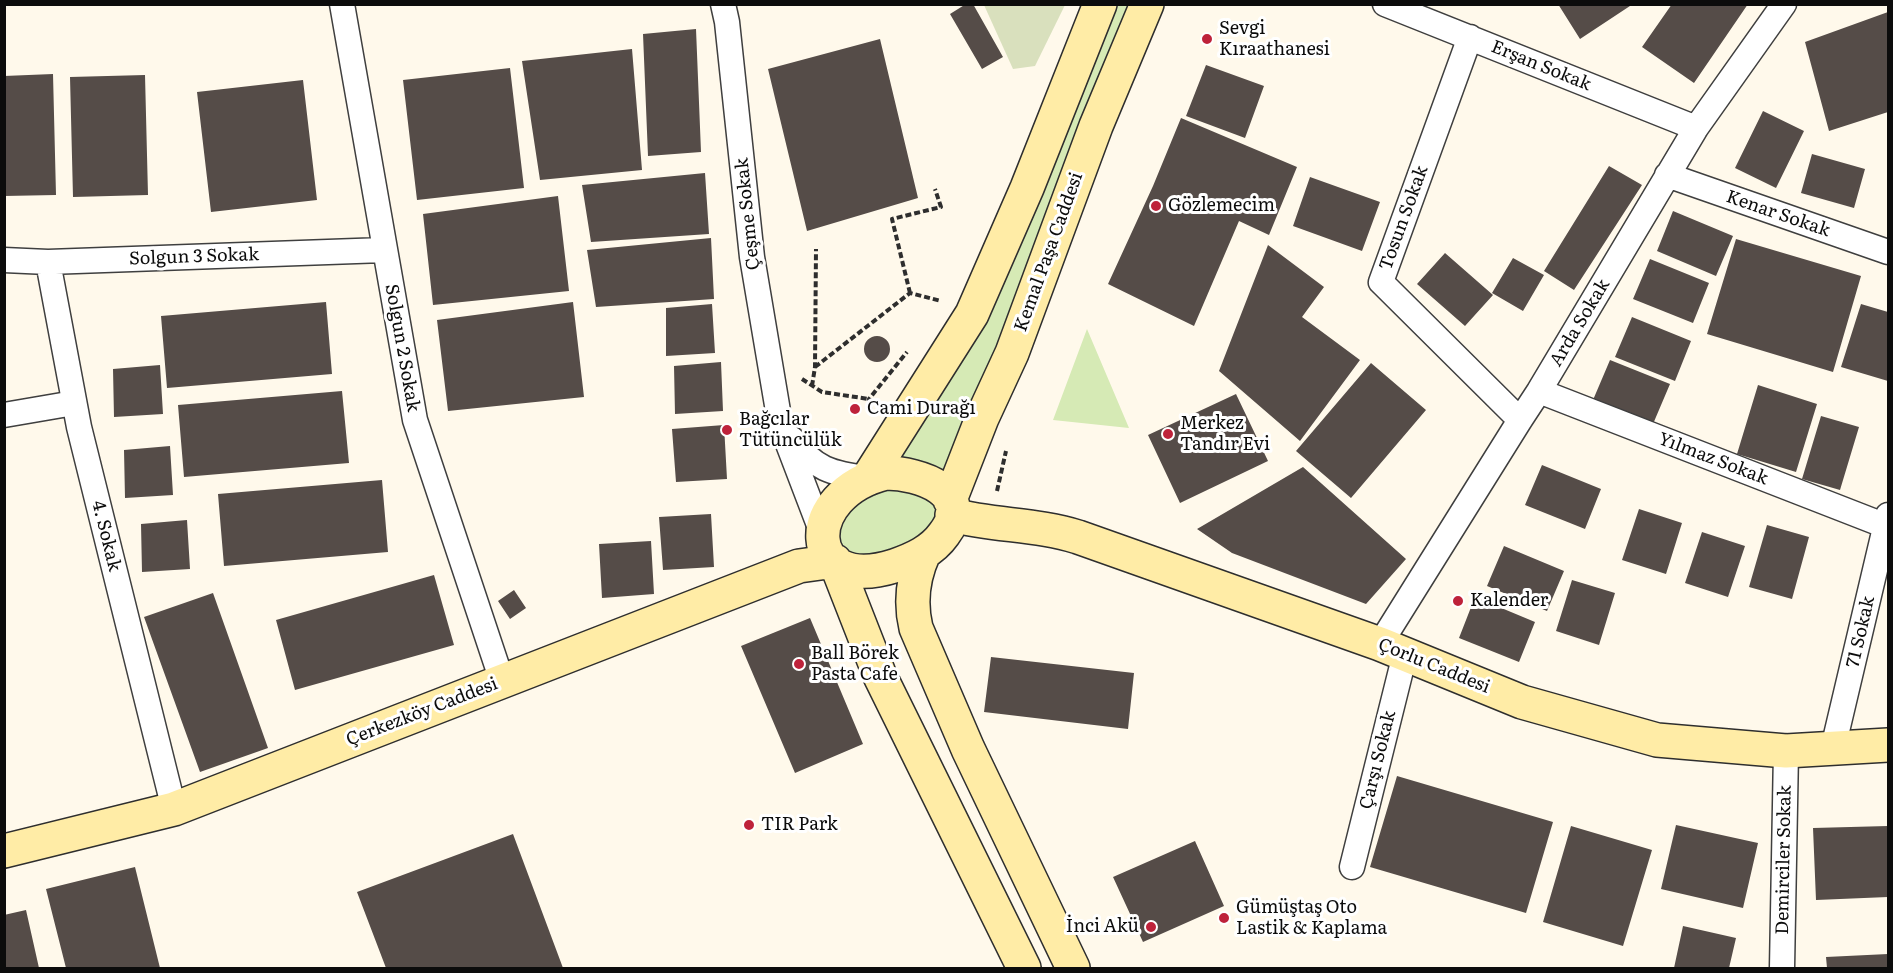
<!DOCTYPE html>
<meta charset="utf-8">
<style>
body{margin:0}
#map{position:relative;width:1893px;height:973px;overflow:hidden;background:#fff9eb;font-family:Literata,serif}
canvas{display:block}
.frame{position:absolute;inset:0;border:6px solid #0c0c0c;pointer-events:none}
</style>
<div id="map">
<canvas width="1893" height="973"></canvas>
<div class="frame"></div>
</div>
<script>
const ctx = document.querySelector('canvas').getContext('2d');
ctx.lineJoin = 'round';
function fill(path, color) { ctx.fillStyle = color; ctx.fill(path, 'evenodd'); }
function stroke(path, color, width, dash) { ctx.strokeStyle = color; ctx.lineWidth = width; ctx.lineCap = dash ? 'butt' : 'round'; ctx.setLineDash(dash || []); ctx.stroke(path); }
function label(font, color, halo, rows, align = 'center') {
  ctx.font = font + ' Literata,serif'; ctx.lineWidth = 6; ctx.setLineDash([]); ctx.textBaseline = 'middle'; ctx.strokeStyle = halo; ctx.fillStyle = color; for (const [text, x, y, turn = 0] of rows) {
    ctx.save(); ctx.translate(x, y); ctx.rotate((+turn || 0) * Math.PI / 180); ctx.textAlign = isNaN(turn) ? turn : align; if (halo) ctx.strokeText(text, 0, 0); ctx.fillText(text, 0, 0); ctx.restore();
  }
}
const green = new Path2D(`
 M1100,5H1147L951,520L865,571L823,528L908,415Z
 M1087,329L1129,428L1053,420Z`);
const cemetery = new Path2D(`
 M984,5H1065L1035,66L1013,69Z`);
const building = new Path2D(`
 M966,4H973L1003,57L982,69L950,14Z
 M1558,4H1633L1580,39Z
 M1672,4H1748L1694,83L1642,47Z
 M1888,12V112L1829,131L1805,42Z
 M696,29L701,152L648,156L643,34Z
 M880,39L918,198L807,231L768,69Z
 M632,49L642,170L540,180L522,61Z
 M1206,65L1264,86L1245,138L1186,116Z
 M510,68L524,188L417,200L403,80Z
 M53,74L56,195L4,196V76Z
 M145,75L148,195L73,197L70,77Z
 M303,80L317,200L211,212L197,92Z
 M1763,111L1804,131L1776,188L1735,168Z
 M1181,118L1297,167L1269,235L1239,221L1194,326L1108,284L1153,186Z
 M1812,154L1865,169L1854,208L1801,193Z
 M1609,166L1642,185L1574,290L1544,271Z
 M705,173L709,234L591,242L582,185Z
 M1310,177L1380,202L1362,251L1293,226Z
 M558,196L569,291L433,305L423,214Z
 M1673,211L1733,236L1716,276L1657,251Z
 M711,238L714,299L596,307L587,250Z
 M1736,239L1861,276L1833,372L1707,334Z
 M1268,245L1324,287L1302,317L1360,360L1300,441L1219,371Z
 M1445,253L1493,295L1465,326L1417,284Z
 M1513,258L1544,275L1523,311L1492,293Z
 M1650,259L1709,283L1693,323L1633,299Z
 M326,302L332,374L167,388L161,316Z
 M573,302L584,397L448,411L437,320Z
 M712,304L715,353L666,356V308Z
 M1861,304L1888,312V381L1841,367Z
 M1632,317L1691,341L1675,381L1615,357Z
 M864 349a13 13 0 1 1 26 0a13 13 0 1 1-26 0Z
 M1610,360L1670,384L1653,424L1593,400Z
 M721,362L723,411L675,414L674,366Z
 M1371,363L1426,410L1351,498L1296,451Z
 M160,365L163,414L114,417L113,369Z
 M1758,385L1817,404L1796,472L1737,454Z
 M342,391L349,463L184,477L178,405Z
 M1236,394L1268,461L1180,503L1148,435Z
 M1821,416L1859,427L1840,490L1802,479Z
 M724,425L727,479L676,482L672,429Z
 M170,446L173,495L125,498L124,450Z
 M1542,465L1601,489L1585,529L1525,505Z
 M1303,467L1406,559L1366,604L1232,553L1197,529Z
 M382,480L388,552L224,566L218,494Z
 M1639,509L1682,523L1666,574L1622,560Z
 M711,514L714,567L663,570L659,517Z
 M187,520L190,569L142,572L141,524Z
 M1767,525L1809,537L1792,599L1749,587Z
 M1702,532L1745,546L1728,597L1685,583Z
 M651,541L654,594L602,598L599,544Z
 M1504,546L1564,571L1547,611L1487,586Z
 M434,575L454,645L295,690L276,620Z
 M1572,580L1615,593L1599,645L1556,631Z
 M514,590L526,608L510,619L498,601Z
 M213,593L268,748L200,772L144,617Z
 M1475,597L1535,622L1519,662L1459,638Z
 M810,618L863,744L795,773L741,646Z
 M991,657L1134,673L1128,729L984,712Z
 M1397,776L1553,822L1526,913L1370,867Z
 M1676,825L1758,843L1743,908L1661,889Z
 M1571,826L1652,850L1623,946L1543,922Z
 M1888,826V897L1816,900L1813,828Z
 M513,834L563,968H386L357,892Z
 M1195,841L1224,906L1143,942L1113,877Z
 M135,867L160,968H66L46,889Z
 M26,910L39,968H4V915Z
 M1683,926L1736,938L1729,968H1674Z
 M1888,954V968H1827L1826,957Z`);
const path = new Path2D(`
 M910,293L892,219L941,207L935,189
 M815,367L910,293L941,301
 M802,379L822,392L869,399
 M812,386L815,367L816,249
 M871,412L869,399L907,352
 M997,491L1006,451`);
const street = new Path2D(`
 M342,4L415,420L502,681
 M723,4L727,22L752,257L780,423L822,533
 M1385,4L1696,128
 M1470,37L1381,282L1520,420
 M1667,175L1888,252
 M4,260L48,262L384,250
 M48,262L79,427L174,809
 M1539,391L1886,526
 M4,415L74,403
 M792,439C814,469 832,474 868,478
 M1380,644L1520,420L1539,391L1696,128L1784,4
 M1833,748L1888,515
 M1352,867L1405,654
 M1782,968L1786,751`);
const secondary = new Path2D(`
 M886,473C919,473 976,492 944,534C932,551 914,559 894,566C802,595 799,494 886,473Z
 M868,478L972,314L1027,188L1100,4
 M950,500L982,418L1012,353L1096,126L1147,4
 M952,515C994,526 1038,524 1078,537L1380,644L1522,702L1657,740L1786,751L1888,745
 M924,553C913,577 910,603 916,628L968,749L1073,968
 M4,851L174,809L799,566L835,561L880,676L1024,968`);
const markers = [
 [1207,39,6,"#be223a"],
 [1156,206,6,"#be223a"],
 [855,409,6,"#be223a"],
 [727,430,6,"#be223a"],
 [1168,434,6,"#be223a"],
 [1458,601,6,"#be223a"],
 [799,664,6,"#be223a"],
 [749,825,6,"#be223a"],
 [1224,918,6,"#be223a"],
 [1151,927,6,"#be223a"]
];
const poiNames = [
 ["Sevgi",1219,29],
 ["Kıraathanesi",1219,50],
 ["Gözlemecim",1168,206],
 ["Cami Durağı",867,409],
 ["Bağcılar",739,420],
 ["Tütüncülük",739,441],
 ["Merkez",1180,424],
 ["Tandır Evi",1180,445],
 ["Kalender",1470,601],
 ["Ball Börek",811,654],
 ["Pasta Cafe",811,675],
 ["TIR Park",761,825],
 ["Gümüştaş Oto",1236,908],
 ["Lastik & Kaplama",1236,929],
 ["İnci Akü",1139,927,"right"]
];
const streetNames = [
 ["Erşan Sokak",1541,66,22],
 ["Çeşme Sokak",748,214,-96],
 ["Kenar Sokak",1778,214,19],
 ["Tosun Sokak",1404,218,-70],
 ["Kemal Paşa Caddesi",1049,252,-70],
 ["Solgun 3 Sokak",194,257,-2],
 ["Arda Sokak",1580,323,-59],
 ["Solgun 2 Sokak",402,348,80],
 ["Yılmaz Sokak",1713,459,21],
 ["4. Sokak",106,536,76],
 ["71 Sokak",1861,632,-77],
 ["Çorlu Caddesi",1434,666,22],
 ["Çerkezköy Caddesi",422,712,-21],
 ["Çarşı Sokak",1378,760,-76],
 ["Demirciler Sokak",1784,860,-89]
];
fill(green, '#d6eab5');
fill(cemetery, '#d9e0bd');
fill(building, '#554c48');
stroke(street, '#3f3f3f', 27);
stroke(secondary, '#2e2e2e', 36);
stroke(path, '#2e2e2e', 4, [6, 3]);
stroke(street, '#fff', 24);
stroke(secondary, '#ffeca6', 33);
for (const [x, y, r, color] of markers) { const dot = new Path2D(); dot.arc(x, y, r, 0, 2 * Math.PI); ctx.fillStyle = color; ctx.fill(dot); stroke(dot, '#fff', 2); }
label('18px', '#0c0c0c', '#fff', poiNames, 'left');
label('18px', '#0c0c0c', '#fff', streetNames);
</script>
